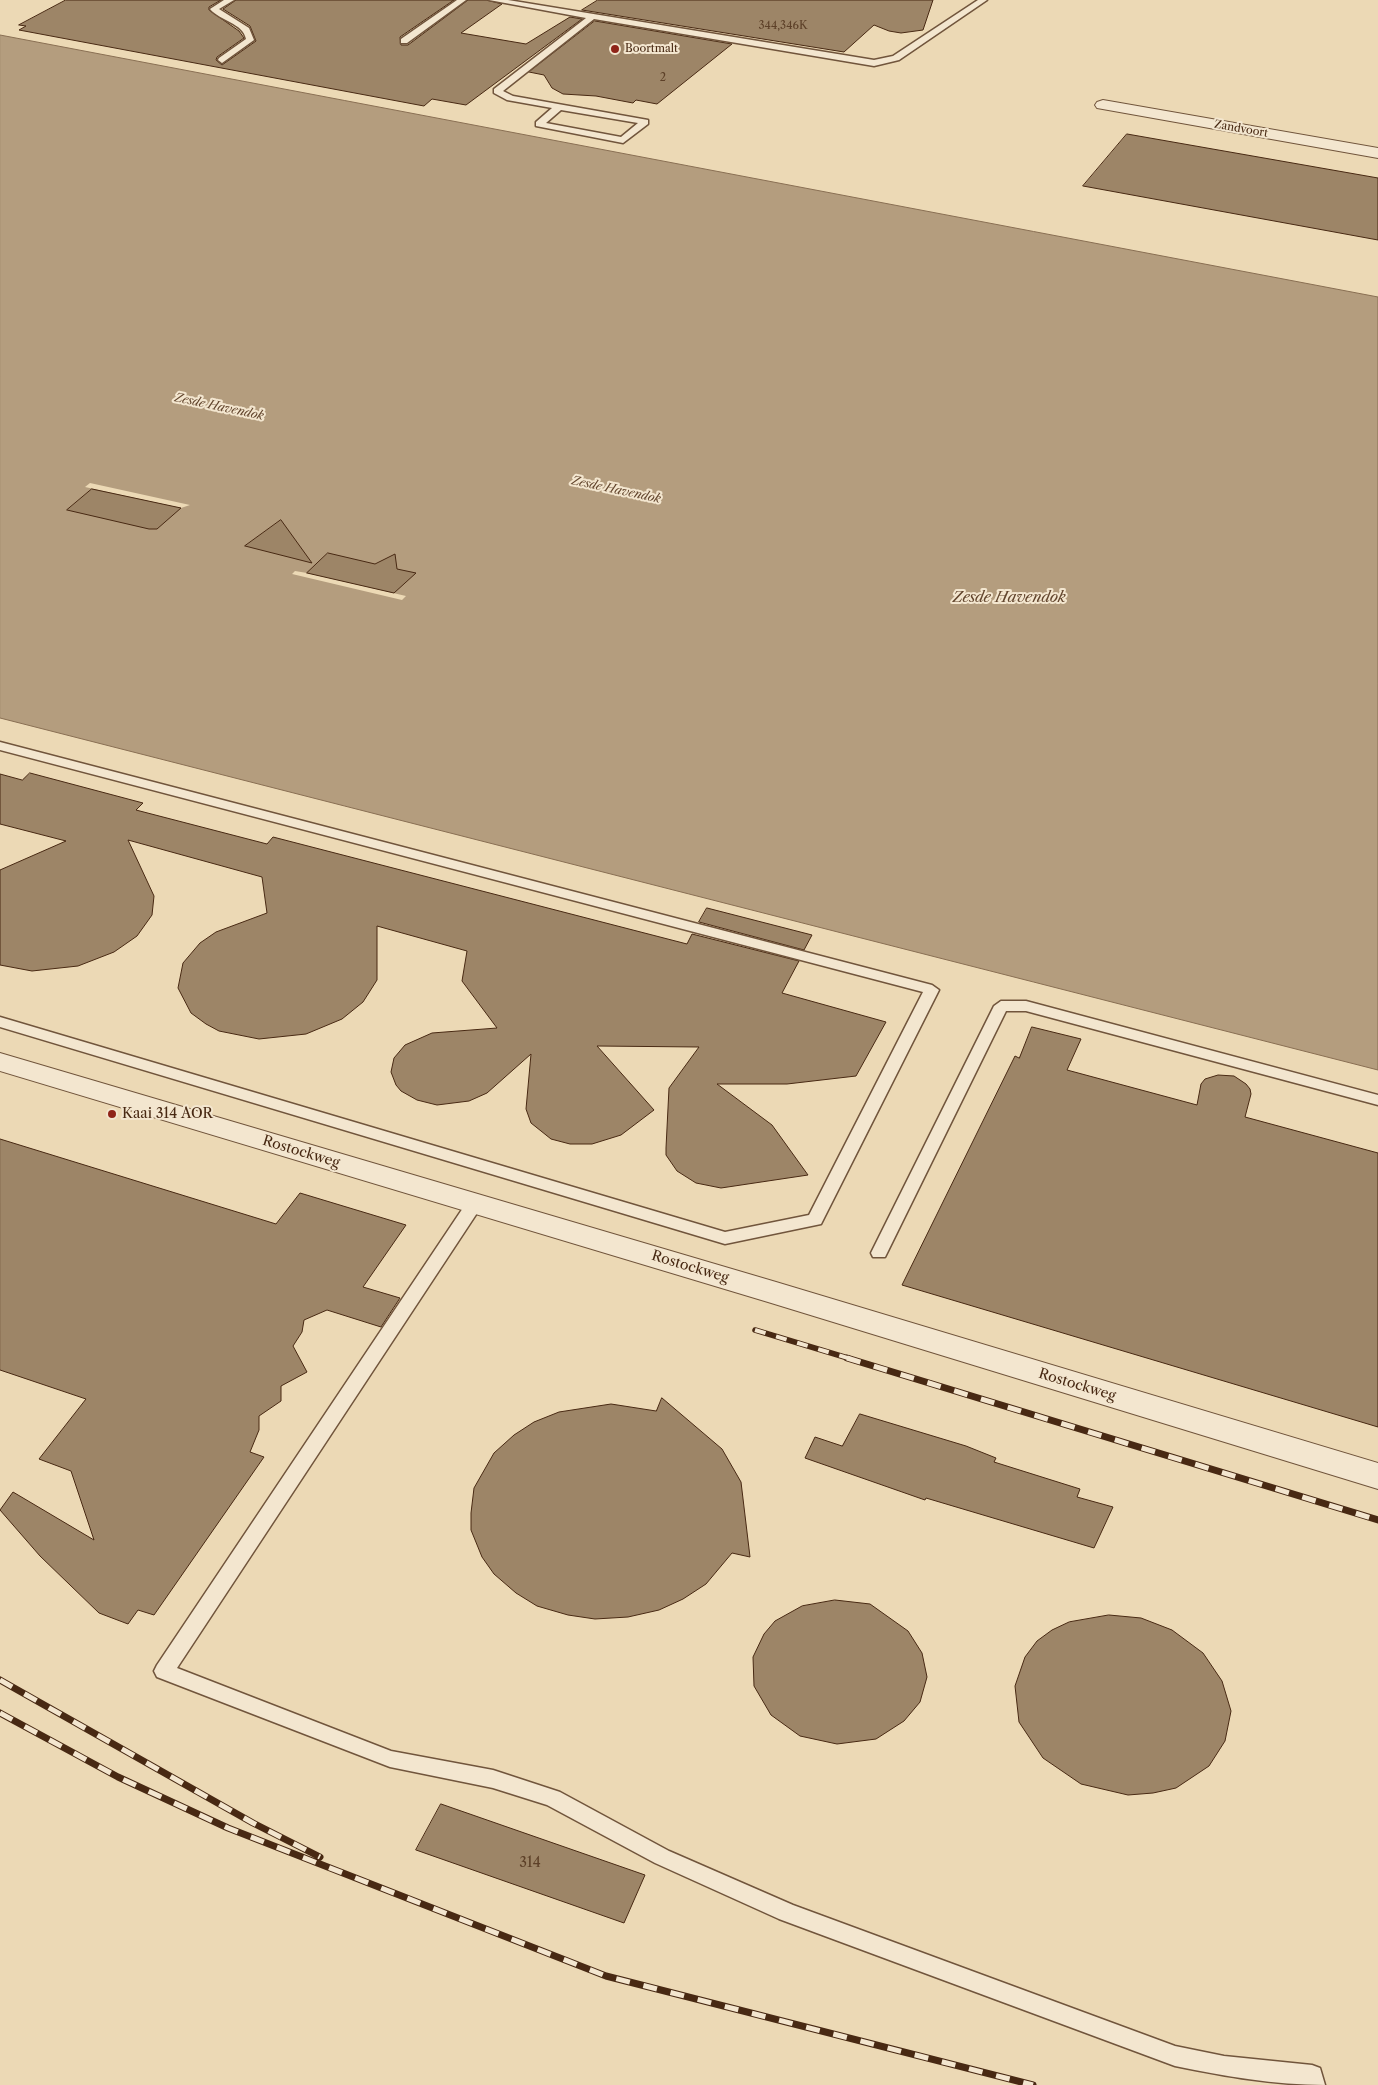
<!DOCTYPE html>
<style>
body{margin:0}
canvas{display:block;background:#ecd9b5}
</style>
<canvas width="1378" height="2085"></canvas>
<script>
const ctx = document.querySelector('canvas').getContext('2d');
ctx.lineJoin = 'round';
function fill(path, color) { ctx.fillStyle = color; ctx.fill(path, 'evenodd'); }
function stroke(path, color, width, dash) { ctx.strokeStyle = color; ctx.lineWidth = width; ctx.lineCap = dash ? 'butt' : 'round'; ctx.setLineDash(dash || []); ctx.stroke(path); }
function label(font, color, halo, rows, align = 'center') {
  ctx.font = font + ' "Libre Caslon Text",serif'; ctx.lineWidth = 4; ctx.setLineDash([]); ctx.textBaseline = 'middle'; ctx.strokeStyle = halo; ctx.fillStyle = color; for (const [text, x, y, turn = 0] of rows) {
    ctx.save(); ctx.translate(x, y); ctx.rotate((+turn || 0) * Math.PI / 180); ctx.textAlign = isNaN(turn) ? turn : align; if (halo) ctx.strokeText(text, 0, 0); ctx.fillText(text, 0, 0); ctx.restore();
  }
}
const water = new Path2D(`
 M0,35L1378,297V1070L0,718Z`);
const pier = new Path2D(`
 M90,483L190,505L181,508L85,487Z
 M295,571L307,573L406,596L402,600L292,574Z`);
const building = new Path2D(`
 M66,0H221L209,7V10L239,31L244,38L217,57L216,60L222,65L256,41L250,26L223,9L236,0H454L400,37L401,45H408L468,0H487L502,4L461,33L526,44L570,17L582,19L466,105L432,99L424,106L19,30L26,26L19,25Z
 M598,0H933L923,30L901,33L889,31L874,25L844,52L582,10Z
 M595,21L732,44L657,104L636,100L633,103L596,96L563,94L552,88L544,75L529,72Z
 M1127,134L1378,178V240L1083,186Z
 M92,489L181,508L157,529H149L67,510Z
 M281,520L312,563L245,546Z
 M328,553L375,564L395,554L397,569L416,573L394,593L307,573Z
 M30,773L143,803L136,810L267,844L273,837L687,944L692,934L799,961L782,993L886,1022L856,1076L787,1084H717L772,1125L808,1175L721,1188L696,1183L677,1171L666,1155V1148L669,1088L699,1047L597,1046L654,1110L621,1135L592,1144H570L551,1139L531,1123L526,1109L531,1054L487,1093L469,1101L437,1105L417,1100L401,1091L396,1085L391,1072L394,1058L405,1045L432,1033L497,1028L462,981L467,951L377,926V980L363,1002L342,1019L306,1034L259,1039L219,1031L206,1024L191,1013L178,988L183,963L200,943L216,932L267,913L262,877L128,840L154,896L152,915L137,936L114,952L78,966L32,971L0,965V870L66,841L0,824V774L22,780Z
 M707,908L812,935L804,950L699,922Z
 M1032,1027L1081,1039L1067,1070L1197,1105L1201,1084L1205,1079L1218,1075L1234,1076L1246,1084L1250,1089L1251,1094L1245,1117L1378,1153V1427L902,1285L1015,1056L1019,1058Z
 M0,1139L276,1224L300,1193L406,1225L363,1287L400,1298L381,1327L327,1310L304,1320L302,1332L293,1346L307,1372L281,1386V1401L259,1416V1430L250,1452L264,1457L154,1615L138,1610L128,1624L99,1613L40,1556L0,1510L13,1492L94,1540L71,1471L39,1459L86,1399L0,1370Z
 M662,1398L722,1449L741,1482L750,1557L732,1553L706,1584L683,1599L659,1610L628,1617L595,1619L568,1615L537,1606L516,1593L494,1574L482,1557L471,1530V1513L474,1488L494,1453L514,1435L534,1422L559,1412L611,1404L656,1411Z
 M860,1414L966,1446L996,1458L994,1462L1080,1489L1077,1497L1113,1507L1094,1548L926,1498L925,1500L805,1458L815,1437L842,1446Z
 M835,1600L870,1604L908,1631L922,1653L927,1677L920,1702L904,1721L876,1739L837,1744L800,1736L771,1715L754,1686L753,1657L764,1634L775,1621L802,1606Z
 M1109,1615L1141,1618L1172,1630L1203,1653L1222,1681L1231,1711L1225,1741L1209,1766L1176,1788L1153,1793L1128,1795L1081,1784L1043,1758L1019,1722L1015,1686L1025,1657L1037,1641L1052,1630L1069,1622Z
 M441,1804L645,1875L624,1923L416,1850Z`);
const service = new Path2D(`
 M224,0H234L219,9L249,28L254,40L222,63L218,60L219,58L246,39C243,23 220,21 210,9Z
 M457,0H466L407,43H401V39Z
 M489,0H508L874,60L893,56L978,0H987L899,60L874,66L594,19L503,91L513,96L648,120V124L623,143L536,126V122L552,108L507,100L494,93V89L586,18ZM561,110L638,123L621,137L546,123Z
 M0,742L932,985L939,990L821,1224L725,1244L0,1027V1017L725,1232L809,1215L923,992L0,750Z
 M1001,1001H1026L1378,1095V1105L1026,1011H1006L887,1253L885,1257H873L871,1253L994,1006Z
 M475,1197L481,1199L483,1203L481,1207L177,1668L391,1751L493,1770L560,1792L669,1851L793,1905L1175,2046L1224,2056L1312,2065L1320,2068L1325,2085C1275,2085 1224,2076 1175,2066L779,1919L655,1863L547,1805L493,1788L390,1767L157,1677L154,1671L157,1665L469,1199Z`);
const minor = new Path2D(`
 M1103,100L1378,148V158L1097,108L1095,105L1097,102Z
 M0,1053L776,1282L1378,1463V1489L768,1302L0,1071Z`);
const railFar1 = new Path2D(`
 M755,1330L851,1359`);
const rail = new Path2D(`
 M847,1358L1378,1520
 M0,1680L253,1823L320,1857
 M0,1713L118,1777L228,1828L606,1976L1033,2085`);
const markers = [
 [615,49,5,"#8f2418"],
 [112,1114,5,"#8f2418"]
];
const numberNames = [
 ["344,346K",783,26],
 ["2",663,78]
];
const farPoinames = [
 ["Boortmalt",625,49]
];
const farStreetnames = [
 ["Zandvoort",1241,129,10]
];
const farWaternames = [
 ["Zesde Havendok",219,407,12],
 ["Zesde Havendok",616,490,12]
];
const poiNames = [
 ["Kaai 314 AOR",122,1114]
];
const streetNames = [
 ["Rostockweg",301,1152,17],
 ["Rostockweg",690,1267,17],
 ["Rostockweg",1077,1385,17]
];
const nearNumbernames = [
 ["314",530,1863]
];
const waterNames = [
 ["Zesde Havendok",1009,598]
];
fill(water, '#b49d7e');
stroke(water, '#896f53', 1);
fill(pier, '#ecd9b5');
fill(building, '#9d8567');
stroke(building, '#482913', 1);
stroke(service, '#71553c', 3);
stroke(minor, '#71553c', 2);
fill(service, '#f3e6cf');
fill(minor, '#f3e6cf');
stroke(railFar1, '#482913', 5.5);
stroke(rail, '#482913', 7);
stroke(railFar1, '#f3e6cf', 4, [11]);
stroke(rail, '#f3e6cf', 5, [14]);
for (const [x, y, r, color] of markers) { const dot = new Path2D(); dot.arc(x, y, r, 0, 2 * Math.PI); ctx.fillStyle = color; ctx.fill(dot); stroke(dot, '#f3e6cf', 2); }
label('11px', '#5d4028', null, numberNames);
label('11px', '#482913', '#f3e6cf', farPoinames, 'left');
label('11px', '#482913', '#f3e6cf', farStreetnames);
label('italic 12px', '#63462e', '#f3e6cf', farWaternames);
label('14px', '#482913', '#f3e6cf', poiNames, 'left');
label('14px', '#482913', '#f3e6cf', streetNames);
label('14px', '#5d4028', null, nearNumbernames);
label('italic 15px', '#63462e', '#f3e6cf', waterNames);
</script>
